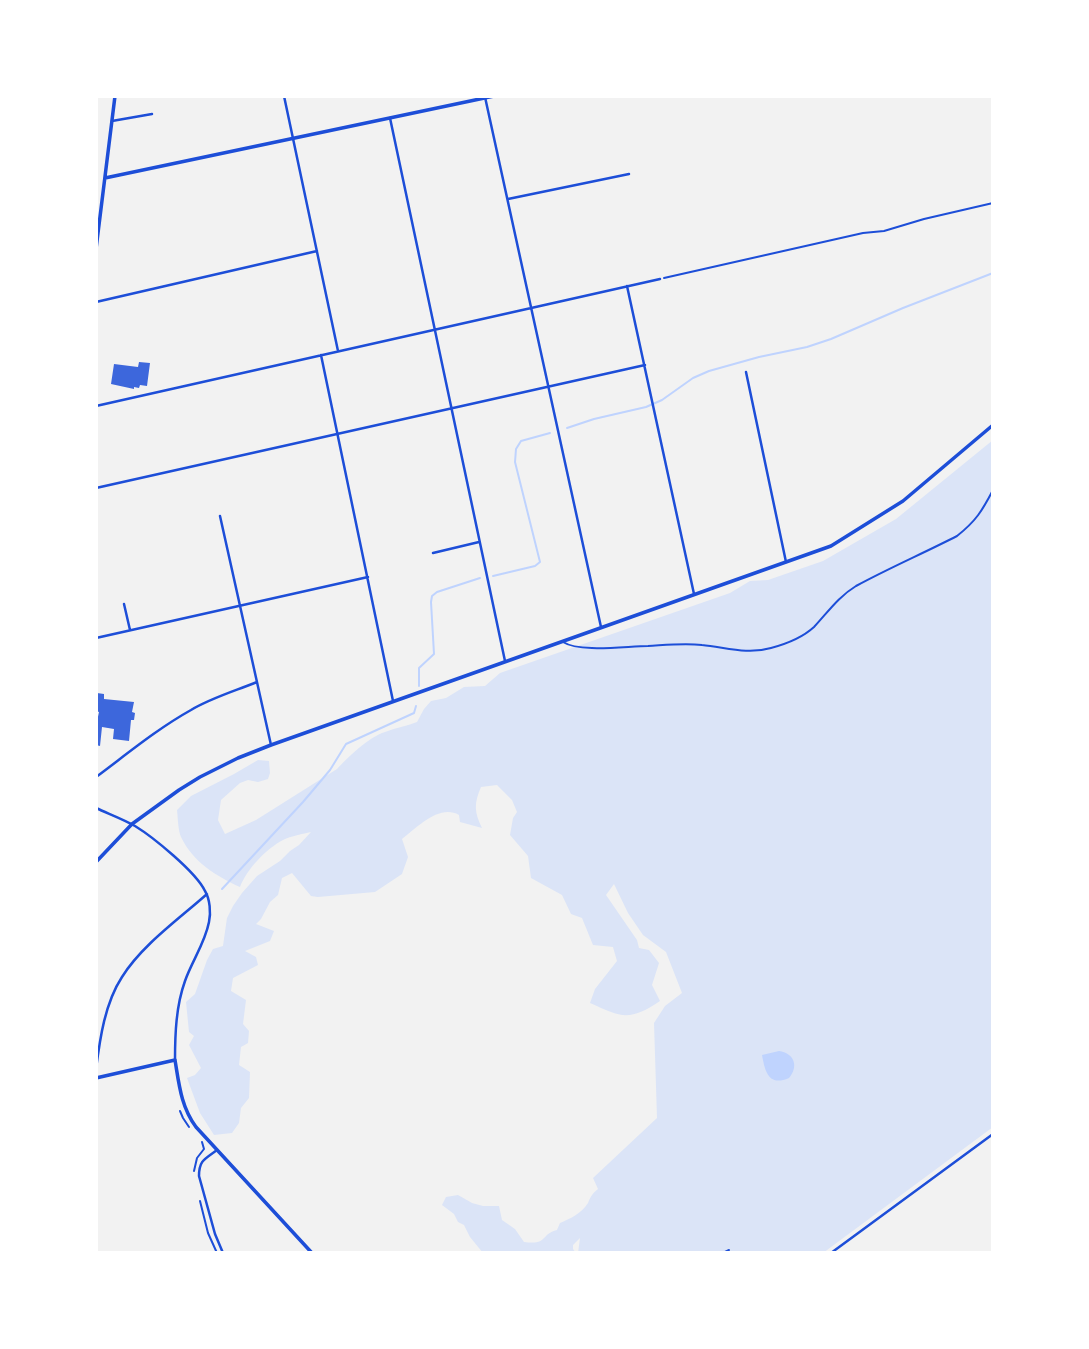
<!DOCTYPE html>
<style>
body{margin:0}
#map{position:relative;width:1089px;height:1349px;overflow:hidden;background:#f2f2f2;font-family:"Exo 2",sans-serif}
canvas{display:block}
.frame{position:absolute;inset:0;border:98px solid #fff;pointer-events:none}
</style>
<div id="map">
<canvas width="1089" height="1349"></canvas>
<div class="frame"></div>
</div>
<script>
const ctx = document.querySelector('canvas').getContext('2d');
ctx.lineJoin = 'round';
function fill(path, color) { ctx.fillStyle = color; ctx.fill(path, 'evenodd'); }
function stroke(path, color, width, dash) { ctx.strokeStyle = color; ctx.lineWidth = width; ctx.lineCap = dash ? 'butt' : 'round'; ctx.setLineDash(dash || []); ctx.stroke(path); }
const green = new Path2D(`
 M993,440V1127L823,1253H578L580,1238L573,1245V1249L576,1253H483L470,1237L464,1225L458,1222L454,1214L442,1205L446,1197L458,1195L472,1203L483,1206H499L502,1220L515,1229L524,1242C549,1245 539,1235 557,1230L560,1223C571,1218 581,1214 588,1203C591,1196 592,1194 598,1189L593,1178L657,1118L654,1023L665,1006L682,993L666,952L643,935L628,913L614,884L606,895L637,940L639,948L649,950L659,963L652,985L660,1001C629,1022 621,1017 590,1003L595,989L617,961L613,947L593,945L582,918L571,914L562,895L531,878L528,856L510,835L513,818L517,812L512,800L497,785L481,787C474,803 474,812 482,828L460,822L459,815C439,804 418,827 402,839L408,857L402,874L375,892L318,897L311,896L292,873L282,878L278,895L270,902L261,919L256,924L274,931L270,941L245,951L256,957L258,965L233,978L231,991L246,1000L243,1024L249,1031L248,1043L241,1047L239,1065L250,1072L249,1098L241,1108L239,1123L232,1133L214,1135L200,1113L187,1078L195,1075L201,1068L189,1045L194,1036L189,1032L186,1002L195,994L207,960L213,949L223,946L227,918L233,906L242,893L257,876L280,861L290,851L299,845L311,832C303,834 291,836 283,840C266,849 247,869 240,887C216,876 193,862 181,837C178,830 178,819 177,810L191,796L234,774L258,760L269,761L270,773L268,779L258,782L248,780L240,783L221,800L218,820L225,834L256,820L337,769C349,756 369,737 385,732C395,728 407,726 417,722L424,709L431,701L446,698L464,687L485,686L500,673L730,593L750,581L768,580L823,561L896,519Z`);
const water = new Path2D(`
 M779,1051C794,1053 799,1066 789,1078C768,1087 765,1071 762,1055Z`);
const stream = new Path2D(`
 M567,428L594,419L646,407L662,400L693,378L709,371L759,357L807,347L831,339L903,308L993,273
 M493,576L535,566L540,562L515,462L516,449L521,441L550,433
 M419,686V668L434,654L431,602L432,596L437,592L480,578
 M222,889L303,802L330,770L346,744L414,713L416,706`);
const building = new Path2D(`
 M139,362L150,363L147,386L140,385L139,388L134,387V389L111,384L114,364L138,367Z
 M97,693L104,694V699L134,702L132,712L135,713L134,720H131L129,741L113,739L114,729L102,727L100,746L96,745V726L99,712L96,711Z`);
const path = new Path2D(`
 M664,278L863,233L884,231L924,219L993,203
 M180,1111L183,1118L189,1127
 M194,1171L197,1158L204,1149L202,1142
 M200,1201L208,1233L217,1253`);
const service = new Path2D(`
 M563,642C580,653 627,646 648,646C666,645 684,643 702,645C725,647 747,655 771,648C786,644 802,638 814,627C828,612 838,597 856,586C889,568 924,553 957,536C976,521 982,511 993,490
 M993,1093V1094
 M723,1253L729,1250`);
const minor = new Path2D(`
 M284,96L338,351
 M485,97L601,627
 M390,118L505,661
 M112,121L152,114
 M508,199L629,174
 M627,286L694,594
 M96,302L317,251
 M321,355L393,701
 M746,372L786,562
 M96,406L660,279
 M96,488L645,365
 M220,516L271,745
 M433,553L479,542
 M124,604L130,630
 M96,638L368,577
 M96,777C127,754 157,729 191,710C211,698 235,691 257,682
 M96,808C109,814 123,819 135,826C153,837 196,872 205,891C210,899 211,913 209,922C205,943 192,961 185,981C176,1006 175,1034 175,1060
 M96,1069C100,1038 105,1003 122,977C142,945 179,919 207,894
 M217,1150C205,1159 199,1160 199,1176L215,1234L223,1253
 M831,1253L993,1134`);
const tertiary = new Path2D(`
 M96,862L132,824L179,790L200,777L238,758L271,745L831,546L903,501L993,425
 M96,1078L175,1060C179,1084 181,1107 196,1127L312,1253`);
const secondary = new Path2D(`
 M105,178L494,96
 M96,249L115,96`);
fill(green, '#dbe4f7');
fill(water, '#bfd3fe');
stroke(stream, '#bfd3fe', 2);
fill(building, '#3d67dc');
stroke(path, '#1d4ed8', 2);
stroke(service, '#1d4ed8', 2);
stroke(minor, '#1d4ed8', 2.5);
stroke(tertiary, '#1d4ed8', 3.5);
stroke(secondary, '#1d4ed8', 3.5);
</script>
